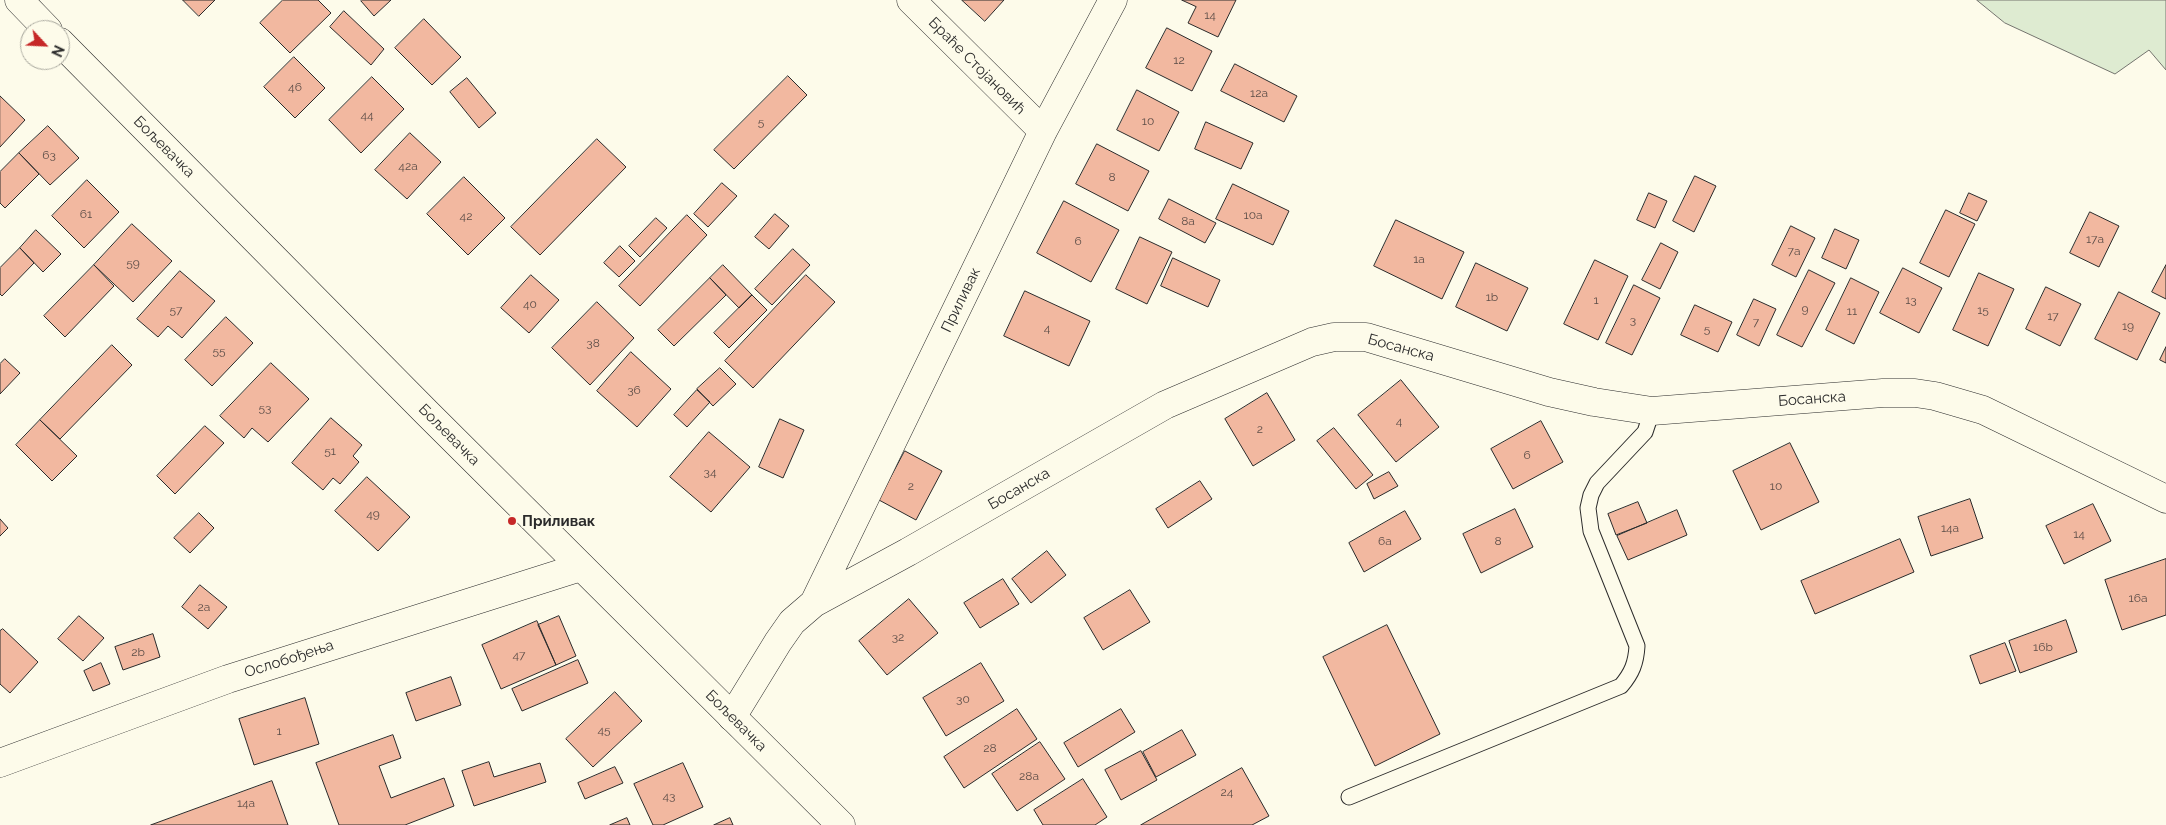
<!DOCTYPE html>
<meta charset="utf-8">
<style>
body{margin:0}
#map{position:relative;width:2166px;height:825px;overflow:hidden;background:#fdfbea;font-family:Raleway,sans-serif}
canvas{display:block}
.north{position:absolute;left:20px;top:20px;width:50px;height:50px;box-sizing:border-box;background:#fdfbea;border:1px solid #a9a89e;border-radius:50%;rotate:115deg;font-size:14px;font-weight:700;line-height:20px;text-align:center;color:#2b2b2b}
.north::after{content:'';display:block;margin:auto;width:18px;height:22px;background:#c62828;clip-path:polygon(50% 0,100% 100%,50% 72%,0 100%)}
</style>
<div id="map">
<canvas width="2166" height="825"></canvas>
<div class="north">N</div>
</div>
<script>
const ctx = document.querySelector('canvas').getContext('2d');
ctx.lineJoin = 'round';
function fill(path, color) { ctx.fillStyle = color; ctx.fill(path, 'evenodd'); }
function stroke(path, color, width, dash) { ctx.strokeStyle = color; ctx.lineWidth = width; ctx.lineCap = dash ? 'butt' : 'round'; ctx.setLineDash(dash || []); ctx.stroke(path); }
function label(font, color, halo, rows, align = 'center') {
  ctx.font = font + ' Raleway,sans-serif'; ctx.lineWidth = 4; ctx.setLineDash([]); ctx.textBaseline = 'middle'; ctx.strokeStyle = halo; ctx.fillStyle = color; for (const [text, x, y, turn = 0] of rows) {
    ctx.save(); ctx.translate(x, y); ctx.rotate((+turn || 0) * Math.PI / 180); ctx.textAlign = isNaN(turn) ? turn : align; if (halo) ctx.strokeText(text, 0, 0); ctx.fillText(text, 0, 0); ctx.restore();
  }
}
const green = new Path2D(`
 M1977,0H2166V70L2149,50L2115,74L2005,23Z`);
const building = new Path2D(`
 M183,0H215L199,16Z
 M283,0H318L331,13L290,53L260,23Z
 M362,0H391L374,16L361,1Z
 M962,0H1004L985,21Z
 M1182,0H1236L1218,37L1188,23L1196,7Z
 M344,11L384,49L371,65L330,27Z
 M424,19L461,57L432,85L395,48Z
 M1167,28L1212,51L1192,91L1146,68Z
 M294,57L325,88L295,118L264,87Z
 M1235,64L1297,96L1284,122L1221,91Z
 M788,76L807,95L734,169L714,150Z
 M372,77L404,109L361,153L329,120Z
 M467,78L496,113L479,128L450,92Z
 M1137,90L1179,112L1159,151L1117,130Z
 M0,96L25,120L0,147Z
 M1206,122L1253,143L1241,169L1195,149Z
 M48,126L79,158L50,185L19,153Z
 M410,133L441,162L407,199L375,170Z
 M597,139L626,167L540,255L511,227Z
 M1097,144L1149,171L1128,211L1076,184Z
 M19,153L39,174L5,208L0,203V172Z
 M1695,176L1716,186L1694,232L1673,221Z
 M464,177L505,218L468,255L427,214Z
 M87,180L119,212L84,248L52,216Z
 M722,183L737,196L708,227L694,214Z
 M1233,184L1289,211L1273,245L1216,219Z
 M1649,193L1667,201L1655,228L1637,220Z
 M1969,193L1987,201L1977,221L1960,213Z
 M1169,199L1216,223L1205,243L1159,219Z
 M1064,201L1119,230L1091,282L1037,253Z
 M1946,210L1975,224L1949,277L1920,263Z
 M2090,212L2119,226L2099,267L2070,253Z
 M775,214L789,226L769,249L755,237Z
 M687,215L707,235L640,306L619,286Z
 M656,218L667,228L640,257L629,246Z
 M1396,220L1464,252L1442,299L1374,266Z
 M132,224L172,261L133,302L94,265Z
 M1791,226L1815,238L1796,277L1772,265Z
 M1835,229L1859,240L1846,269L1822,258Z
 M36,230L61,254L43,272L20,248Z
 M1140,237L1172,252L1147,304L1116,289Z
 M1661,243L1678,252L1660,289L1642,280Z
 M620,246L635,261L619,277L604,263Z
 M20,248L34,263L2,296L0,294V268Z
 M793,249L810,265L772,305L755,289Z
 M1173,258L1220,280L1208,307L1161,286Z
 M1595,260L1628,276L1598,340L1564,324Z
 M1476,263L1528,288L1507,331L1456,307Z
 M94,265L114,286L65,337L44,316Z
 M723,265L752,295L739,308L710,278Z
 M2166,265V299L2152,292Z
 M1903,268L1942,288L1919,333L1880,313Z
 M1809,270L1835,283L1802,347L1777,335Z
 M180,271L215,301L182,338L168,326L158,337L137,319Z
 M1979,273L2014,289L1988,346L1953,330Z
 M531,275L559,300L529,333L501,308Z
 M806,275L835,302L753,388L725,361Z
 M710,278L726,295L674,346L658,330Z
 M1851,278L1879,292L1854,344L1826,330Z
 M1634,285L1660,298L1632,355L1606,343Z
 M2046,287L2081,304L2060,346L2026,329Z
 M1025,291L1090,321L1069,366L1004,336Z
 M2119,292L2160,313L2137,360L2095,339Z
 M752,295L767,310L729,348L714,333Z
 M1754,299L1776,309L1759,346L1737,335Z
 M597,302L634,338L590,385L552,348Z
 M1695,305L1732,322L1718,352L1681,335Z
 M226,317L253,343L212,386L185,360Z
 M112,345L132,365L60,439L40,420Z
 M2166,347V363L2160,360Z
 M631,352L671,389L637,427L597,391Z
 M5,359L20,373L0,394V364Z
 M271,363L309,399L268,442L252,428L244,438L220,416Z
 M720,368L736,384L713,406L697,389Z
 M1401,380L1439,427L1396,462L1358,415Z
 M697,390L710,402L687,427L674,415Z
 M1267,393L1295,440L1253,466L1225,419Z
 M331,418L362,445L353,456L359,462L340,484L333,478L323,490L292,463Z
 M780,419L804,430L783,478L759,467Z
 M40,420L77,456L52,481L16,445Z
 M1541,421L1563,462L1513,489L1491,449Z
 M205,426L224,443L175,494L157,476Z
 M1334,428L1373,475L1356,489L1317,441Z
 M709,432L750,467L711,512L670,477Z
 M1790,443L1819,502L1761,530L1733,471Z
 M905,451L942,471L916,520L879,500Z
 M1389,472L1398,486L1374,499L1367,484Z
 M367,477L410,517L378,551L335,511Z
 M1200,481L1212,499L1168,528L1156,509Z
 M1970,499L1983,538L1931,556L1918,517Z
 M1638,502L1647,523L1616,535L1608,514Z
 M2093,504L2111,541L2064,564L2046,526Z
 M1515,509L1533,547L1481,573L1463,534Z
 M1677,510L1687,535L1628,560L1617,536Z
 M1405,511L1421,539L1364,572L1349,543Z
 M199,513L214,528L190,553L174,538Z
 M0,519L8,528L0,536Z
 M1900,539L1914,572L1815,614L1801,581Z
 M1047,551L1066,575L1031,603L1012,579Z
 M2166,559V615L2122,630L2105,580Z
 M1003,579L1019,604L980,628L964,603Z
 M200,585L227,607L208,629L182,607Z
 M1130,590L1150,622L1103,650L1084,618Z
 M909,599L938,633L887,675L859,641Z
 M79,616L104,638L83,661L58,639Z
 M559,616L576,656L556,665L538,625Z
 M2066,620L2077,652L2020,673L2009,641Z
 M537,621L556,665L501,689L482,645Z
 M1387,625L1440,734L1375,766L1323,657Z
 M3,629L38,662L10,693L0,684V631Z
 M153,634L160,657L123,670L115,647Z
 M2005,643L2016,671L1980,684L1970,656Z
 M578,660L588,683L522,711L512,689Z
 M101,663L110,684L93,691L84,671Z
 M981,663L1004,701L946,736L923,698Z
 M451,677L461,705L416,721L406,693Z
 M615,692L642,721L593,767L566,739Z
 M305,698L319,744L254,765L239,719Z
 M1017,709L1037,739L964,788L944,757Z
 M1121,709L1135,732L1078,767L1064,743Z
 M1182,730L1196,755L1156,777L1143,752Z
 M393,735L401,758L379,766L391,798L444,778L454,806L405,825H339L316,763Z
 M1040,742L1065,779L1017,811L992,774Z
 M1141,751L1157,780L1121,800L1105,770Z
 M489,762L494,777L540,763L546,782L474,806L462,771Z
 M683,763L703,807L663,825H653L634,784Z
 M615,767L623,783L585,799L578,783Z
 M1242,768L1269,816L1252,825H1141Z
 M1083,779L1107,817L1095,825H1043L1034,810Z
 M272,781L288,825H151Z
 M627,818L630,825H610Z
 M730,818L733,825H714Z`);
const service = new Path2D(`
 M1349,797L1621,686C1632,673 1636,663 1637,646L1591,531L1588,508L1591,495L1597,483L1645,432L1652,411`);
const minor = new Path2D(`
 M911,0L1043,131
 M814,603L1043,131L1113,0
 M732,717L778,642L792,622L814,603L908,552L1165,405L1312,342L1334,337H1366L1549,392L1594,402L1652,411L1883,393H1915L1935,396L1983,410L2166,499
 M0,763L228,679L581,567`);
const secondary = new Path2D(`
 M19,0L48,30
 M60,42L427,413L841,825`);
const markers = [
 [512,521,5,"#c62828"]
];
const numberNames = [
 ["14",1210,15],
 ["12",1179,60],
 ["46",295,87],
 ["12a",1259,93],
 ["44",367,115],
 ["10",1148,121],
 ["5",761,122],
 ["63",49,155],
 ["42a",408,166],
 ["8",1112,177],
 ["61",86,214],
 ["10a",1253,215],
 ["42",466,216],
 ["8a",1188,221],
 ["17a",2095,239],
 ["6",1078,241],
 ["7a",1794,251],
 ["1a",1419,259],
 ["59",133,263],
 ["1b",1492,297],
 ["1",1596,300],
 ["13",1911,300],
 ["40",530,304],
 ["9",1805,309],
 ["57",176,310],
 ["15",1983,310],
 ["11",1852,311],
 ["17",2053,316],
 ["3",1633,320],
 ["7",1756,322],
 ["19",2128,326],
 ["4",1047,328],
 ["5",1707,329],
 ["38",593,343],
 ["55",219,351],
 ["36",634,390],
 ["53",265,408],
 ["4",1399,421],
 ["2",1260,429],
 ["51",330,451],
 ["6",1527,455],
 ["34",710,472],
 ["2",911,486],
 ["10",1776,486],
 ["49",373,514],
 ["14a",1950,528],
 ["14",2079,534],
 ["6a",1385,541],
 ["8",1498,541],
 ["16a",2138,598],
 ["2a",204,607],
 ["32",898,637],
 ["16b",2043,647],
 ["2b",138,652],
 ["47",519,655],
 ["30",963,699],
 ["45",604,730],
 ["1",279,731],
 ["28",990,748],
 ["28a",1029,776],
 ["24",1227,792],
 ["43",669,796],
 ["14a",246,803]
];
const streetNames = [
 ["Браће Стојановић",977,66,45],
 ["Бољевачка",164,147,45],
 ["Приливак",961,300,-64],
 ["Босанска",1401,348,15],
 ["Босанска",1812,399,-4],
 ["Бољевачка",449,435,45],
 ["Босанска",1019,489,-30],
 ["Ослобођења",289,659,-18],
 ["Бољевачка",736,721,45]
];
const poiNames = [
 ["Приливак",522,521]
];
fill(green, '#deebd1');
stroke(green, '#74746e', 1);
fill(building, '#f2b8a0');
stroke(building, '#2b2b2b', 1);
stroke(service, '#2b2b2b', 17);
stroke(minor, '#2b2b2b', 29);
stroke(secondary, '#2b2b2b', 29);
stroke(service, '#fdfbea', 15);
stroke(minor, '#fdfbea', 28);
stroke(secondary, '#fdfbea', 28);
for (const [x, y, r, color] of markers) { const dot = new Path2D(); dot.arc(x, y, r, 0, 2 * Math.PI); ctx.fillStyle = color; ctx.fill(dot); stroke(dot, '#fdfbea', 2); }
label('12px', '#5d4e48', null, numberNames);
label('15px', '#2b2b2b', '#fdfbea', streetNames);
label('bold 15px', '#2b2b2b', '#fdfbea', poiNames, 'left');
</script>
